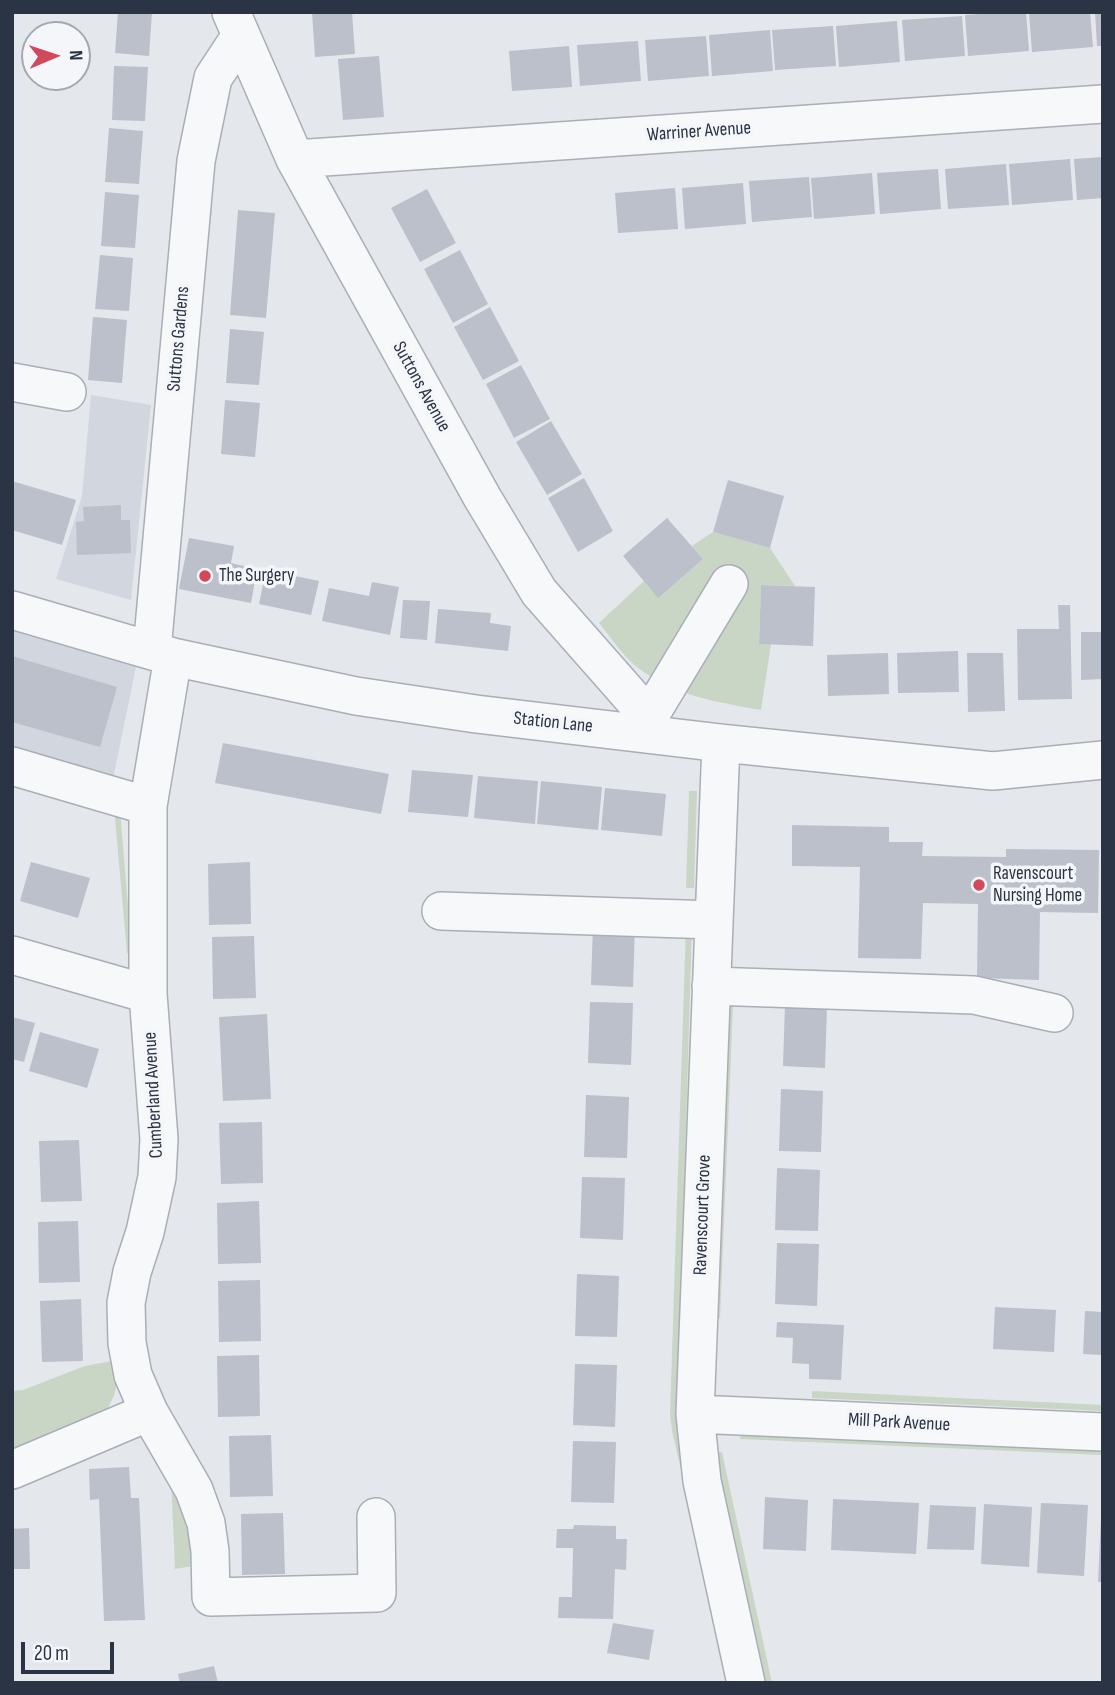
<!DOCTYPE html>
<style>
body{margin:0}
#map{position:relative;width:1115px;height:1695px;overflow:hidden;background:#e4e7ec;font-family:"Sofia Sans Condensed",sans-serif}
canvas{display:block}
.frame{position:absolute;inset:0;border:14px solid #2b3445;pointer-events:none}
.north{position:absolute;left:21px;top:21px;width:70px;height:70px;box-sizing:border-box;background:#f4f6f9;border:2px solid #a4a8b1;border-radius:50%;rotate:88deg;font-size:19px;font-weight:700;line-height:28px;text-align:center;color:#2b3445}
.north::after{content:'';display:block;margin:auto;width:24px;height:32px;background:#d1495b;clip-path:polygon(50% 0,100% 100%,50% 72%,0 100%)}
.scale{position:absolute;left:21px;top:1642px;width:93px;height:32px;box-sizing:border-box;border:4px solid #2b3445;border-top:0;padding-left:9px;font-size:21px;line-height:24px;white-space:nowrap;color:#2b3445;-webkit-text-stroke:5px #f4f6f9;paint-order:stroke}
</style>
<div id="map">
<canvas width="1115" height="1695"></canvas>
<div class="frame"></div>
<div class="north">N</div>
<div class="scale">20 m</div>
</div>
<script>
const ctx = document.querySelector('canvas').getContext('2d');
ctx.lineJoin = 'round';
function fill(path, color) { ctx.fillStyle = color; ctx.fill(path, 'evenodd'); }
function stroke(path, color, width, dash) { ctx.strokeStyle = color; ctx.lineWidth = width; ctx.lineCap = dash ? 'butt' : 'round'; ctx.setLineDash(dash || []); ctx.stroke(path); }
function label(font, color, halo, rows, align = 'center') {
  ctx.font = font + ' "Sofia Sans Condensed",sans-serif'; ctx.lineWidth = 7; ctx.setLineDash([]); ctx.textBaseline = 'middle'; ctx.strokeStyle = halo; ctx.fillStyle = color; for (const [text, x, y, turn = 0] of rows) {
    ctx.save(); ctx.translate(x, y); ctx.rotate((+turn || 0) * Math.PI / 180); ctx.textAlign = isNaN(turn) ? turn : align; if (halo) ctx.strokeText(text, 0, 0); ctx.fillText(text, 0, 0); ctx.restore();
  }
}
const built = new Path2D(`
 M91,395L151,405L131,600L56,579L82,496Z
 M12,631L136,667L108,803L12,774Z`);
const green = new Path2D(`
 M713,532L770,548L795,586L761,585L759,643L771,644L761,710C715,702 666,694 630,661C619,650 609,635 599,623L644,581L658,597L703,559L692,546Z
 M689,791H697L694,888H686Z
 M114,807L120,809L132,954L127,953Z
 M686,925L692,926L677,1424L736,1683H731L672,1431L670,1414Z
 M726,1005L733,1006L720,1318H713Z
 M111,1361C121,1382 117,1392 106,1411L12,1454V1391L23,1390L85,1366Z
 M812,1391L1103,1405V1411L812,1398Z
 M741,1432L1103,1448V1455L740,1439Z
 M722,1452L772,1683H766L715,1453Z
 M171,1477L190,1517L193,1566L175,1569Z`);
const building = new Path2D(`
 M118,12H152L149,56L115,53Z
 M312,12H352L355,54L315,57Z
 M1006,12H1026L1029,51L968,56L965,15Z
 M1029,12H1090L1093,47L1032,52Z
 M1095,12H1103V46H1097Z
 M962,16L965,56L905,61L902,20Z
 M897,21L900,62L839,67L836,26Z
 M833,26L836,66L775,70L772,30Z
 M770,30L773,71L712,76L709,35Z
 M706,36L709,76L648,81L645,40Z
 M638,41L641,81L580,86L577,45Z
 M569,46L572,87L512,91L509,51Z
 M379,56L384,117L343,120L338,59Z
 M114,66L148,67L145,121L112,120Z
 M109,128L143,131L139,184L105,182Z
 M1103,157V198L1077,200L1074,159Z
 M1070,159L1073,200L1012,205L1009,164Z
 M1006,164L1009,205L948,209L945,169Z
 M938,169L941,209L880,214L877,173Z
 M872,173L875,214L814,219L811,178Z
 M809,177L812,217L752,222L749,181Z
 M743,183L746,224L685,229L682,188Z
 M675,188L678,229L618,233L615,193Z
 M427,189L456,243L420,262L391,208Z
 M105,192L139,195L135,248L101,246Z
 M238,210L275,213L266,318L230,315Z
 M460,250L488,304L453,323L424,269Z
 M100,255L133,258L129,311L95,309Z
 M490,307L519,361L483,380L454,327Z
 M93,317L127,320L122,383L88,380Z
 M230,329L264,332L259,385L226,383Z
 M521,365L550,419L514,438L486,384Z
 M225,400L260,403L255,457L221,454Z
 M551,421L582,474L547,495L516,442Z
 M584,478L613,531L578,552L548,498Z
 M728,480L784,496L770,548L713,532Z
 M12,481L76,500L62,545L12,530Z
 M121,505V520H130L131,553L77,555L76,522L84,521L83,507Z
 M667,518L703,559L658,598L623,556Z
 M189,538L234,546L231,563L257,569L251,603L179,589Z
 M266,570L319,581L311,615L259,604Z
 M372,582L399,587L390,635L322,621L329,588L369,596Z
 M761,585L815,587L813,646L759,644Z
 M403,600L430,601L427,640L400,638Z
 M1058,605H1070L1072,699L1018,700L1017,629H1059Z
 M438,609L491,613L490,623L511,626L508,651L435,643Z
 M1081,632H1103V679L1081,680Z
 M958,651L959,692L898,693L897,653Z
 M888,653L889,694L828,696L827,655Z
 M967,653H1003L1005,711L968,712Z
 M12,656L117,687L100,747L12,722Z
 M223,743L389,774L381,814L215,783Z
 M412,770L473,775L468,817L408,812Z
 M478,776L538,781L535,824L474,818Z
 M541,781L602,787L598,830L537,824Z
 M605,788L666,794L662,836L601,830Z
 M792,825L889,827V842H923L922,856L1006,857V849L1099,850L1098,913L1040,912L1039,980L977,978L978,904L923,903L921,959L858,958L860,867L792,866Z
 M31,862L90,878L78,918L20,901Z
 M250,862L251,924L209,925L208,864Z
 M593,924L635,925L633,987L591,985Z
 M254,936L256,998L213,999L212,937Z
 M590,1002L633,1003L631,1065L588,1063Z
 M785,1005L827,1007L825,1068L783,1066Z
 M267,1014L271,1099L223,1101L219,1017Z
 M12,1017L35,1023L24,1062L12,1059Z
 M40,1032L99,1049L87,1088L29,1071Z
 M781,1089L823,1091L821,1152L779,1151Z
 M586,1095L629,1097L627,1158L584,1157Z
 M262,1122L263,1183L221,1184L219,1123Z
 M79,1140L82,1201L41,1202L39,1141Z
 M777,1168L820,1170L818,1231L775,1230Z
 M582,1177L625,1178L623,1240L580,1238Z
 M259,1201L261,1263L218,1264L217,1203Z
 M78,1221L80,1282L39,1283L38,1222Z
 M777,1243L819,1244L817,1306L775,1304Z
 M577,1274L619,1276L617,1337L575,1336Z
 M260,1280L261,1341L219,1342L218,1281Z
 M81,1299L83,1361L42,1362L40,1301Z
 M995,1307L1056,1310L1054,1352L993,1349Z
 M1085,1311L1103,1312V1355L1083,1354Z
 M777,1322L844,1325L841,1380L809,1379V1364L792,1363L793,1338L776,1337Z
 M259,1355L260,1416L218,1417L217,1356Z
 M575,1364L617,1365L615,1427L573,1425Z
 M271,1435L273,1496L230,1497L229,1436Z
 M573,1441L616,1442L614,1503L571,1502Z
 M129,1467L131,1498H139L145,1620L104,1621L99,1499L90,1500L89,1469Z
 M765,1497L808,1500L806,1551L763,1549Z
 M833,1499L919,1503L916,1554L831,1550Z
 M1041,1503L1088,1505L1084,1576L1037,1573Z
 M984,1504L1032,1507L1029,1567L981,1564Z
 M930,1505L976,1507L974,1550L927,1549Z
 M283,1513L285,1574L242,1575L241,1514Z
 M1101,1518H1103V1582H1098Z
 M574,1525L616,1526V1539H627L626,1570L615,1569L613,1619L558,1618L559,1597H572L573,1548H556L557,1529H573Z
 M29,1528L30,1569H12V1529Z
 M613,1623L654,1630L649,1660L607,1653Z
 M214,1666L218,1683H180L178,1674Z`);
const minor = new Path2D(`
 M231,12L295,159L482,497L539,592L649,717L656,734
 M295,159L1103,104
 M12,382L67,392
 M12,610L173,657L356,696L476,714L721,743L993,771L1103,760
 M152,650L196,161L213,78L240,37
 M173,657L148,806V994L159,1139L157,1177L145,1232L132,1272L126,1303L127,1343L133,1375L149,1412L194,1490L206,1523L210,1551L211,1597L377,1593L376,1517
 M649,717L729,584
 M721,743L695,1414L702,1481L746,1683
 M12,766L148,806
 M441,911L714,920
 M12,955L148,994
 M711,986L974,995L1054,1013
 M695,1414L1103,1432
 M12,1470L149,1412`);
const markers = [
 [205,576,7,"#d1495b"],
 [979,885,7,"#d1495b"]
];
const streetNames = [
 ["Warriner Avenue",699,132,-4],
 ["Suttons Gardens",179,339,-85],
 ["Suttons Avenue",421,387,61],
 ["Station Lane",553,723,6],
 ["Cumberland Avenue",154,1095,-93],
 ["Ravenscourt Grove",703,1215,-88],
 ["Mill Park Avenue",899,1423,3]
];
const poiNames = [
 ["The Surgery",219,576],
 ["Ravenscourt",993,874],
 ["Nursing Home",993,896]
];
fill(built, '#d2d6de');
fill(green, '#c9d6c5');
fill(building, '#bbc0ca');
stroke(minor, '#a9aeb7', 40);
stroke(minor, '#f7f8fa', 37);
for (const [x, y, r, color] of markers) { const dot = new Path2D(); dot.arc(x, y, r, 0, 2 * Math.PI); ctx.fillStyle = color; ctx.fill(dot); stroke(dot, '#f4f6f9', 2.5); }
label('19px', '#2b3445', '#f4f6f9', streetNames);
label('19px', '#2b3445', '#f4f6f9', poiNames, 'left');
</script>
